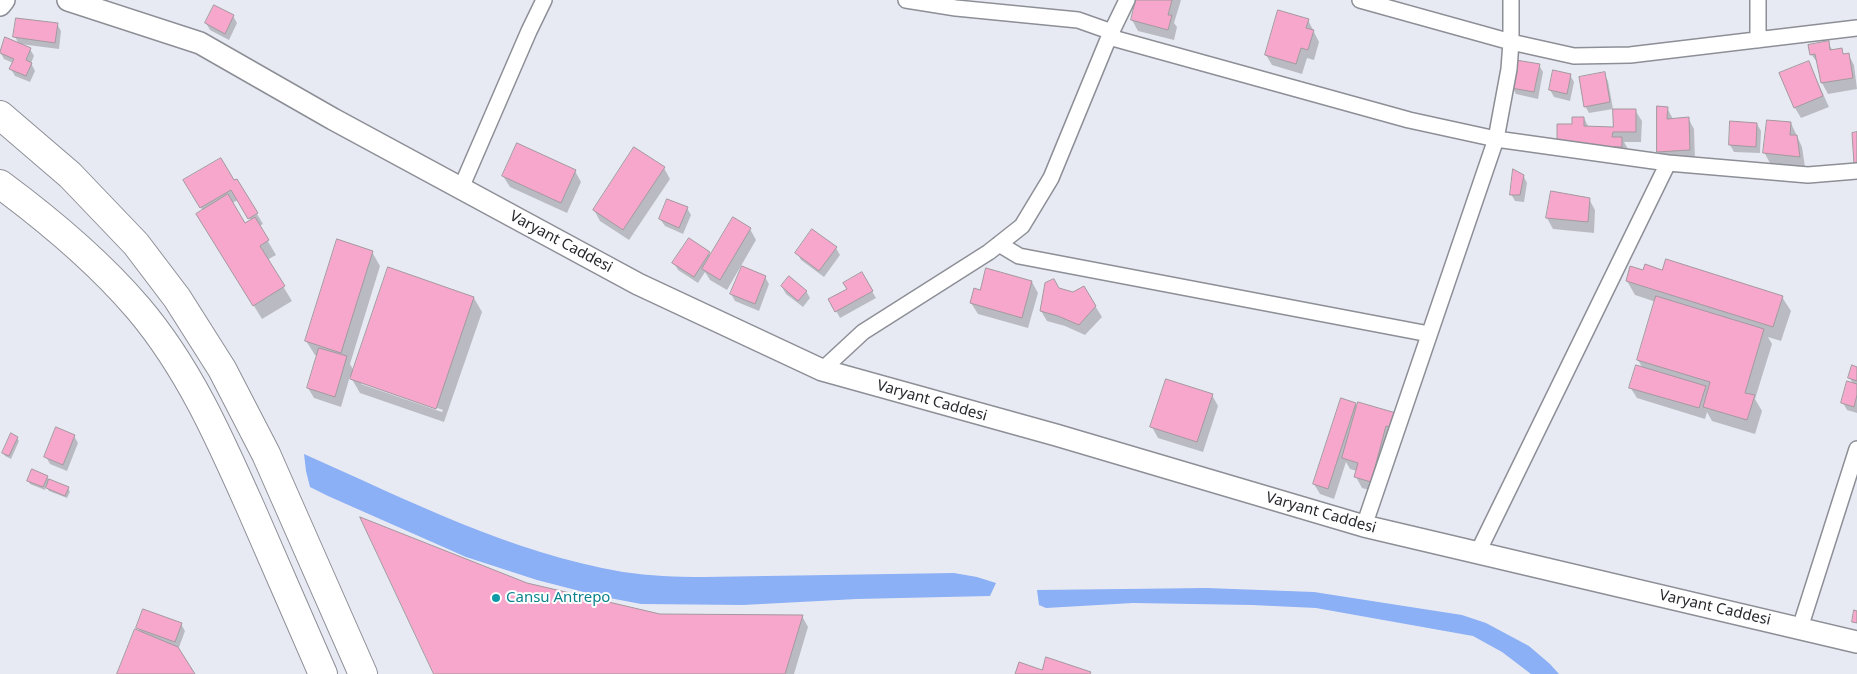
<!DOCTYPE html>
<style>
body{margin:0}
canvas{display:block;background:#e8eaf3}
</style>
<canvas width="1857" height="674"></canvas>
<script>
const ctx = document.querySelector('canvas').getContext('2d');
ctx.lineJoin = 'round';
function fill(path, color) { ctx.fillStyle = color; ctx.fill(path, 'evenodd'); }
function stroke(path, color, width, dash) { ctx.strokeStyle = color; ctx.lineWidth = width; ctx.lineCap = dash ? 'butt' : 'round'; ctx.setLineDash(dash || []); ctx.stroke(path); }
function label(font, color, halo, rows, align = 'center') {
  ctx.font = font + ' "Noto Sans",sans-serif'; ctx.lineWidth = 4; ctx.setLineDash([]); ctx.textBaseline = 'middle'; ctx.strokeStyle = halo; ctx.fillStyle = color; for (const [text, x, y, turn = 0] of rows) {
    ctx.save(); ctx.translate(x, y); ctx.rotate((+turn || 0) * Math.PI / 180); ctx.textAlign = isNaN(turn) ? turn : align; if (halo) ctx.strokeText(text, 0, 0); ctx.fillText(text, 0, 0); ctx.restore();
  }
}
const water = new Path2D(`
 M304,454C408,500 511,553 623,572C650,576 676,577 703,577L954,573L977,577L996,583L990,596L857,599L743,605L641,604L599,596L537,580L466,557L328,496L310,487L306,471Z
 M1207,588L1314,592L1462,615L1486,623L1529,646L1550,664L1559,674H1531L1502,652L1473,636L1316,608L1252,605L1133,603L1046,608L1039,605L1037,590Z`);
const shadow = new Path2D(`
 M1137,0H1181L1174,23L1177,27L1174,40L1138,31L1132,20Z
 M233,16L237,23L229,40L210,30L206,23Z
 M1308,20L1319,42L1314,60L1307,58L1302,74L1272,65L1266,55Z
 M57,24L61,31L59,49L20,44L30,49L34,56L31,63L35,71L30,82L15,76L11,69L13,63L4,59L0,52L5,39L19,44L15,37Z
 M1828,43L1833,51L1841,49L1844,55L1848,54L1854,65L1857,89L1828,94L1822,83L1819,65L1811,54Z
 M1809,63L1829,107L1801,118L1795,108Z
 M1539,65L1543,72L1538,99L1516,94L1512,87Z
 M1604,74L1608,81L1613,109L1589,113L1585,106Z
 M1570,75L1574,82L1570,101L1554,97L1550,90Z
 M1667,108L1673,119L1688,118L1694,129L1695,161L1665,162L1659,152Z
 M1635,110L1642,121L1641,142H1624L1628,149V157L1565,156L1558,145L1574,126L1584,118L1589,128H1614Z
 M1791,123L1802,147L1805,167L1770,163L1764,152Z
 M1757,124L1761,131L1760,153L1734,152L1730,145Z
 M664,168L670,179L629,240L600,221L594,210Z
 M575,171L581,182L567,213L510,187L503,176Z
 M1523,175L1527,183L1524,202L1515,201L1511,194Z
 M185,180H237L263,224L259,226L276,255L267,260L292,301L262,319L206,228L203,211ZM238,200L251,221L245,225L232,203Z
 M1589,199L1595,210L1594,233L1553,229L1547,218Z
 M687,208L691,215L683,234L665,226L660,219Z
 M750,229L756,240L727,290L710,280L705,272L698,283L678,270L674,263L709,253L711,257Z
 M836,248L840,255L824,277L801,260L797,253Z
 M372,252L380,266L350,364L354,371L474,298L482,312L444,422L360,393L350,376L341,407L314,398L308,388L318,356L315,355L306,341ZM361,382L443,410L442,412L361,384Z
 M1663,271L1782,297L1791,311L1781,341L1768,337L1772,344L1755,399L1762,411L1755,434L1712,421L1707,412L1705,419L1637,398L1630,387L1643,369L1638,360L1656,302L1635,295L1627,281L1644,272Z
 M862,274L876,298L840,318L830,300L849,289Z
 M765,277L769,284L759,311L735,301L731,294Z
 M1032,282L1038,293L1028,328L978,314L971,303L981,291Z
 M782,287L806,291L810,298L803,307L786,294Z
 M1084,288L1102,317L1085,335L1065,326L1047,321L1041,311L1059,289L1073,293Z
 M1857,368V413L1847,410L1843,403L1853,384L1850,378Z
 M1212,395L1218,406L1203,452L1158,438L1152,427Z
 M1355,404L1358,409L1395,414L1376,492L1362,488L1356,477L1357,471L1350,469L1346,462L1334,499L1320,494L1314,484Z
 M74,436L78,443L67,471L50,464L46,457Z
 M17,438L19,441L11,459L5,456L3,453Z
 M47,477L49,480L68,488L70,492L67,498L49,491L46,486L45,490L30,484L28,480Z
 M527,584L660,615L802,616L808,627L794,674H436Z
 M181,624L185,631L178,650L193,674H118L141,633L138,628Z`);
const building = new Path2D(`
 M1136,0H1172L1168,15H1172L1168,30L1131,20Z
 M214,5L234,15L225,34L205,23Z
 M1278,10L1309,19L1306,28L1314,30L1308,50L1301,48L1296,64L1265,55Z
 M16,18L58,23L55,43L13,37Z
 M5,37L31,48L26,60L32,63L26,76L9,69L14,59L0,53Z
 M1829,41L1830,50L1842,48L1843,54L1849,53L1853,78L1821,83L1815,54L1810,55L1808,45Z
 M1516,60L1540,64L1534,92L1511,88Z
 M1809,61L1823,96L1794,108L1779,73Z
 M1553,70L1571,74L1567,94L1549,90Z
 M1605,72L1610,102L1584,107L1579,77Z
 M1657,106L1668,107L1667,119L1689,117L1690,150L1657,152Z
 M1613,109H1636V132H1613L1612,137H1622V147L1557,146V124H1572V117H1584V126L1613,127Z
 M1767,120L1791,122L1790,135H1797L1800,157L1763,153Z
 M1730,121L1757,123L1756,147L1729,145Z
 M1857,132V164H1854L1852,133Z
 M517,143L576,170L561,203L502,176Z
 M634,147L665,167L623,230L593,210Z
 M221,158L234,180L237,179L258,213L248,219L231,190L200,208L183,180Z
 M1513,169L1524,175L1520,195H1510Z
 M1551,191L1590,198L1588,222L1546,218Z
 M228,194L245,223L255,217L269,240L260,246L285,286L253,306L196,214Z
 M667,199L688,207L679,228L659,219Z
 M733,217L751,228L720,280L702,269Z
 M812,229L837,247L819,271L795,253Z
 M689,238L710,252L694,277L672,263Z
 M337,239L373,251L341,353L305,341Z
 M1666,259L1783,296L1773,327L1626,281L1630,266L1643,270L1645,264L1662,270Z
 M742,266L766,276L755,304L730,294Z
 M388,267L474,297L436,409L350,379Z
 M986,268L1032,281L1022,318L970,303L974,288L980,290Z
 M862,272L873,291L835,312L828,299L847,289L843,283Z
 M789,276L807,291L798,301L781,286Z
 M1054,279L1059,288L1073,292L1084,286L1096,306L1079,325L1058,316L1040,311L1045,283Z
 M1656,296L1764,329L1745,393L1755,395L1747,420L1703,407L1710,382L1637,360Z
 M319,348L347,356L335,397L307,388Z
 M1636,365L1706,386L1699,408L1629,388Z
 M1852,365L1857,367V381L1848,378Z
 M1166,379L1213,394L1197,442L1150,427Z
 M1847,381L1857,384V395L1854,407L1841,403Z
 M1341,398L1356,403L1328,489L1313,484Z
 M1358,402L1396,413L1392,428L1386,426L1371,482L1354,477L1358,463L1342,458Z
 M56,427L75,435L63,465L44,457Z
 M11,433L18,437L9,456L2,453Z
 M32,469L48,476L43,487L27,481Z
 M49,479L69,487L65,496L46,488Z
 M360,517L527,583L660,614L803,615L785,674H434Z
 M143,609L182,623L175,642L136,628Z
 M1854,610L1857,611V623L1852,622Z
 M135,629L178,647L195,674H117Z
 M1046,657L1091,672L1090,674H1015L1019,662L1042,670Z`);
const street = new Path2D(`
 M906,0L956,8L1078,20L1112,32
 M1360,0L1511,42L1574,56L1630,55L1857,28
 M1758,0V40
 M1109,37L1409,120L1496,139L1668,163L1808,175L1857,171
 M461,188L529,31L544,0
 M999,244L1019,256L1429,334
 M822,370L863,332L989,252L1022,226L1051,178L1109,37L1127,0
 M1364,526L1496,139L1509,69L1511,42V0
 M1478,552L1668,163
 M1800,628L1857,449`);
const secondary = new Path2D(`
 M68,0L200,43L333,119L638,284L822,370L1056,435L1364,526L1857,642
 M0,5L4,0`);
const highway = new Path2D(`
 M0,115L70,175L136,244L177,298L222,369L266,454L363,674
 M0,184C50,221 97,260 138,308C189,368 220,439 252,511C276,565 299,620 323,674`);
const markers = [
 [496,598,5,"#0f9aa8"]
];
const streetNames = [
 ["Varyant Caddesi",561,242,28],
 ["Varyant Caddesi",932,401,16],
 ["Varyant Caddesi",1321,513,16],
 ["Varyant Caddesi",1715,608,13]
];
const cultureNames = [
 ["Cansu Antrepo",506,598]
];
fill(water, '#8cb0f5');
fill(shadow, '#0003');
fill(building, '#f7a6cc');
stroke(building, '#a3999e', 1);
stroke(street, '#8d8f97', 18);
stroke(secondary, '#8d8f97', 24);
stroke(highway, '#8d8f97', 30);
stroke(street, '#fff', 15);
stroke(secondary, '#fff', 21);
stroke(highway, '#fff', 28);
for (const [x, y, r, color] of markers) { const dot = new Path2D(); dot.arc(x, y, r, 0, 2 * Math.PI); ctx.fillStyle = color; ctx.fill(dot); stroke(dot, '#fff', 2); }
label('15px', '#28292d', '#fff', streetNames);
label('15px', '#0d838f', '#fff', cultureNames, 'left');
</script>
